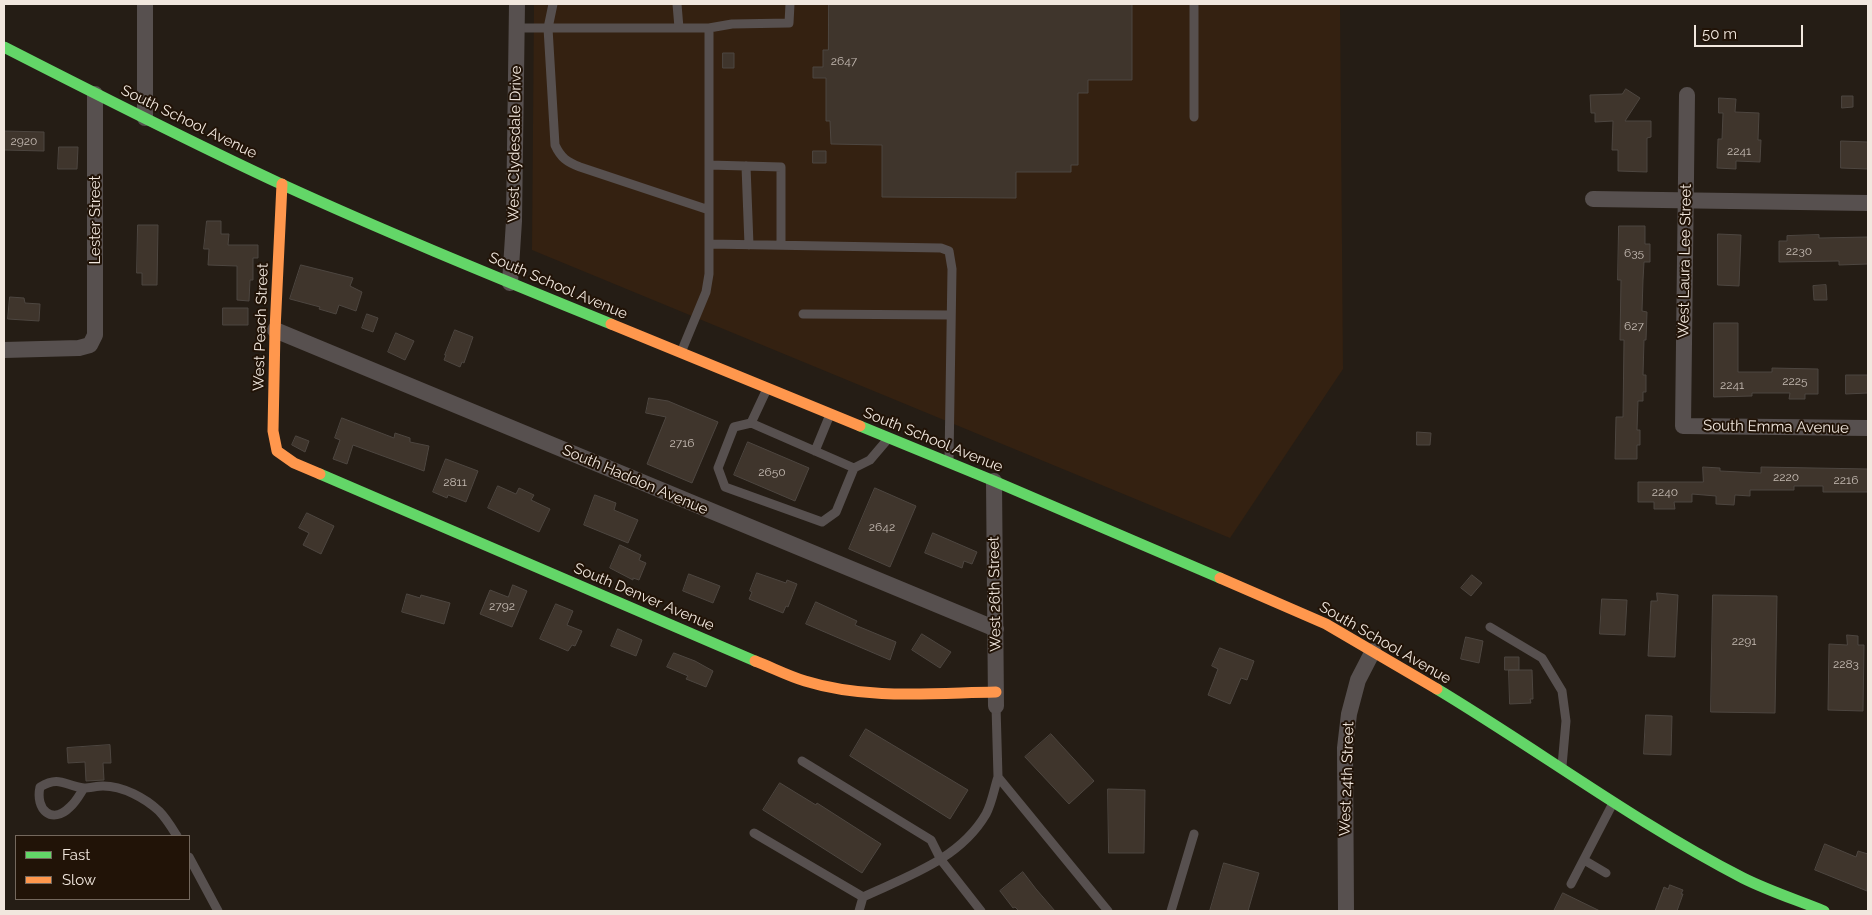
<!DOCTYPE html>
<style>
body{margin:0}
#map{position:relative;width:1872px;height:915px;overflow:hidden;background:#251d15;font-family:Raleway,sans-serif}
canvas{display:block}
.frame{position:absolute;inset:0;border:5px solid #f1e7de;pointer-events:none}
.legend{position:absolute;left:15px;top:835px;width:175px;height:65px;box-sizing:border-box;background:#211307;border:1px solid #74685d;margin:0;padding:6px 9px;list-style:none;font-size:15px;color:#f1e7de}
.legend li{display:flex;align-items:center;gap:10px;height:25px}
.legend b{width:25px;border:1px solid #74685d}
.scale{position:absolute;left:1694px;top:25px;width:109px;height:22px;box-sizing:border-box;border:2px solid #f1e7de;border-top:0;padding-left:6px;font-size:15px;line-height:18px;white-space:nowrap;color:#f1e7de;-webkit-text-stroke:4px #211307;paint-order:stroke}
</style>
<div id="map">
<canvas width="1872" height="915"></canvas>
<div class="frame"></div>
<ul class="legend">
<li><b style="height:6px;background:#63d668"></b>Fast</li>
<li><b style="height:6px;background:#ff974d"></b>Slow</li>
</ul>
<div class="scale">50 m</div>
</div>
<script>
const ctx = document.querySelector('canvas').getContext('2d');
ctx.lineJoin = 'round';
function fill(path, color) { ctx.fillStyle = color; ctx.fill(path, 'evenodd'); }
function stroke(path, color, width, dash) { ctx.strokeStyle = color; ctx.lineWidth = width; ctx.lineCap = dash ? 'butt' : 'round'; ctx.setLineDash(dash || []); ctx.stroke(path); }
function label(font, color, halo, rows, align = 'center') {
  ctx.font = font + ' Raleway,sans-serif'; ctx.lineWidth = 4; ctx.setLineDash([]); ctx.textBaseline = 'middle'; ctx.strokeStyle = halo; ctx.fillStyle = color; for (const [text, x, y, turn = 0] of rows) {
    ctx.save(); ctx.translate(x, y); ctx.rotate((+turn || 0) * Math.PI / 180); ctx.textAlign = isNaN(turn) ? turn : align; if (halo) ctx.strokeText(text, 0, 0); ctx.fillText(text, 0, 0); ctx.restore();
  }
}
const built = new Path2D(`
 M534,4H1340L1343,369L1230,538L532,250Z`);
const building = new Path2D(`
 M829,4H1132V80H1088V93H1078V165H1071V172H1016V198L882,197V145L831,144L830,121H826V78H813V67H823V50H828Z
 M723,53H734V68H723Z
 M1626,89L1640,98L1625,121H1651V137L1647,138V172L1618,171V150H1612L1613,121L1595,122V113H1591L1590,95L1622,94Z
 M1842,96H1853V107L1842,108Z
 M1719,98L1736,99L1735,112L1759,113L1758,140H1761L1760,162L1736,161V169L1717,168L1718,139H1722L1723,113H1719Z
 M4,131L44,132V151L4,150Z
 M1841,141L1868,142V169L1841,168Z
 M59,147H78L77,169H58Z
 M813,151H826V163H813Z
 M207,221H221V234H229L228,245H258V258H253V280H250L249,301L237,300V266L208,265L209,249H204Z
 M138,225H158L157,285H142V273H137Z
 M1619,226H1645V244H1650V262H1644L1643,280L1642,311L1647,312L1646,340H1644L1643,375H1646V392H1643V401H1638L1637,430H1640V445H1637V459H1615L1616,417H1623L1624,340H1620L1621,280H1618Z
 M1718,234L1741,235L1739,286L1718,285Z
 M1819,235V238L1868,237V264L1839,265V261L1779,262V241H1787V236Z
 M301,265L353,278L350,286L362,292L356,311L339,305L336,314L319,309L320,307L290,299Z
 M1826,285L1827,300H1814L1813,286Z
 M10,297L24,298L25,303L40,304L39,321L8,319Z
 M223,308H248V325H223Z
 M367,314L378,318L373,332L362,328Z
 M1714,323H1738V372H1772V368L1818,369V394H1805V399H1789L1790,393H1752V396L1714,397Z
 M455,330L473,337L464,363L462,362L460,367L444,360L446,355H445Z
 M396,333L414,341L405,360L388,352Z
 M1846,375H1868V393L1846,394Z
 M649,398L668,401L718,422L692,483L647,464L666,417L646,413Z
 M342,418L394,438L395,433L410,438V442L429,446L424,471L353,445L347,464L333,459L340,440L335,438Z
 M1417,432L1431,433L1430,445H1417Z
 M296,436L309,441L305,452L292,445Z
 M748,442L809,468L795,501L734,475Z
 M446,459L478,471L466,502L448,495L447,498L433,492Z
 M1703,467L1720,468V471L1761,473V467L1868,469V492H1823V486H1794V490H1750V496L1735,495L1734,505L1716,504V496L1692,494V502H1674L1675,509H1654V502H1638V482H1703Z
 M498,486L516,494L519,488L534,495L531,500L550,509L539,532L488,508Z
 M875,488L916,506L890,567L849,549Z
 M595,495L616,503L614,510L638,520L628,543L584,525Z
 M307,513L334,526L321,554L303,545L309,533L299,528Z
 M933,533L977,552L972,564L964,561L962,568L925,553Z
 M620,545L641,555L639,560L646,563L639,580L633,578V580L610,568Z
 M757,573L786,583L787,580L797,584L788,607L786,606L783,613L749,599L752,592L750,591Z
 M689,574L720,586L713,603L683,591Z
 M1472,575L1482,583L1471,596L1461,588Z
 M513,585L527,591L512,627L480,614L490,590L508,597Z
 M1657,593L1678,595L1675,657L1648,656L1651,601H1657Z
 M407,594L420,598L421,595L450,603L444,624L402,612Z
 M1713,595L1777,596L1775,713L1711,712Z
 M1602,599L1627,600L1625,635L1600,634Z
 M816,602L857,621L855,625L896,642L890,660L806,624Z
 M556,604L573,611L567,625L582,631L575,646L572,645L568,651L540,639Z
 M618,629L642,640L636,656L611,646Z
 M922,634L951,652L940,668L912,650Z
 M1847,635L1858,636V645H1864L1863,711L1828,710L1829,644L1847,645Z
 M1466,637L1483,641L1479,663L1461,659Z
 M1220,648L1254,661L1247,680L1241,678L1230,704L1208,695L1218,669L1212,666Z
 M674,653L695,661L713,671L706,687L686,679L688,676L667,667Z
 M1505,657H1519V670H1505Z
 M1509,670H1532L1533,699H1530L1531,703L1510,704Z
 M1646,715L1672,716L1671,755L1644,754Z
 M866,729L968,790L950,819L850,756Z
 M1051,734L1094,781L1069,804L1025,757Z
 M110,745L111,763H103L104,780L86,781L85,762L68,763L67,748Z
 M780,783L816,805L817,803L881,844L862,873L763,810Z
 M1108,789L1145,790L1144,853H1109Z
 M1825,844L1856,857L1858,851L1868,854L1867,891L1815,870Z
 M1224,863L1259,873L1248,911H1210Z
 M1023,872L1036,889L1055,911H1019L1015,907L1013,908L1000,891Z
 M1670,885L1683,890L1681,894H1683L1677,911H1655L1664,887L1668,889Z
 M1563,893L1600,911H1554Z`);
const lane = new Path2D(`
 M553,4L548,28L555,145C561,158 567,162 580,167L709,210
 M677,4L679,28
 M516,28H709V274L706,292L682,350
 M709,28L732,24L789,23L790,4
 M1194,117V4
 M709,165L781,167V245
 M746,166L749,245
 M709,244L941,248L949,251L952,269L949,460
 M803,314L951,315
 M766,391L751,423L734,427L718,468L725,487L822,522L836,512L854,468L870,460L887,440
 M751,423L854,468
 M815,451L829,417
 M1490,627L1542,658L1562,691L1566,721L1562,766
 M996,706L998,777L1108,911
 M802,761L931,840L941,860L981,911
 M84,788C80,794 76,802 70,807C52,825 35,810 40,787C60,775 65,786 84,788C90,788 97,786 103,786C123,786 145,798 159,811C166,818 172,828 177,836
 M754,833L863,897L859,911
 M189,857L218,911
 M1584,860L1606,873
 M1571,884L1612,805
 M863,897C908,876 960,859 986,814C992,803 994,789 998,777
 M1171,911L1194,834`);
const street = new Path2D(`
 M145,4V118
 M1687,95L1683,426L1868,428
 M1593,199L1868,203
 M510,283L514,221L517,4
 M275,330L996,629
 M4,350L79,348L90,345L95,335V94
 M994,481L996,706
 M1346,911L1345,748L1349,714L1358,680L1373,651`);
const fast = new Path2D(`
 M4,47C96,94 188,141 281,184C390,234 501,279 611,324
 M860,426L994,481L1220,578
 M320,474L755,661
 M1437,689C1540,751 1636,823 1743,878C1769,891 1797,900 1824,911`);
const slow = new Path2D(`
 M282,184L275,330L273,431L277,451L294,463L320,474
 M611,324L860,426
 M1220,578L1326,624L1437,689
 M755,661C771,667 788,676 805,681C866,700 933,693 996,692`);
const numberNames = [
 ["2647",844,61],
 ["2920",24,141],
 ["2241",1739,151],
 ["2230",1799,251],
 ["635",1634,253],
 ["627",1634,326],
 ["2225",1795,381],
 ["2241",1732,385],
 ["2716",682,443],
 ["2650",772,472],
 ["2220",1786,477],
 ["2216",1846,480],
 ["2811",455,482],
 ["2240",1665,492],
 ["2642",882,527],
 ["2792",502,606],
 ["2291",1744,641],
 ["2283",1846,664]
];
const streetNames = [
 ["South School Avenue",189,122,26],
 ["West Clydesdale Drive",515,144,-89],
 ["Lester Street",95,220,-90],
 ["West Laura Lee Street",1685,261,-89],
 ["South School Avenue",558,286,23],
 ["West Peach Street",261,327,-88],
 ["South Emma Avenue",1776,427,1],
 ["South School Avenue",933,440,22],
 ["South Haddon Avenue",635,480,23],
 ["West 26th Street",995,594,-91],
 ["South Denver Avenue",644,597,23],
 ["South School Avenue",1385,643,30],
 ["West 24th Street",1347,779,-88]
];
fill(built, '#342111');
fill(building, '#3f352c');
stroke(building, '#4d4640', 1);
stroke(lane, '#57504f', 9);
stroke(street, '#57504f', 16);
stroke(fast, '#63d668', 11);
stroke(slow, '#ff974d', 11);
label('12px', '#c4bab2', null, numberNames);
label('15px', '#f1e7de', '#211307', streetNames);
</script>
